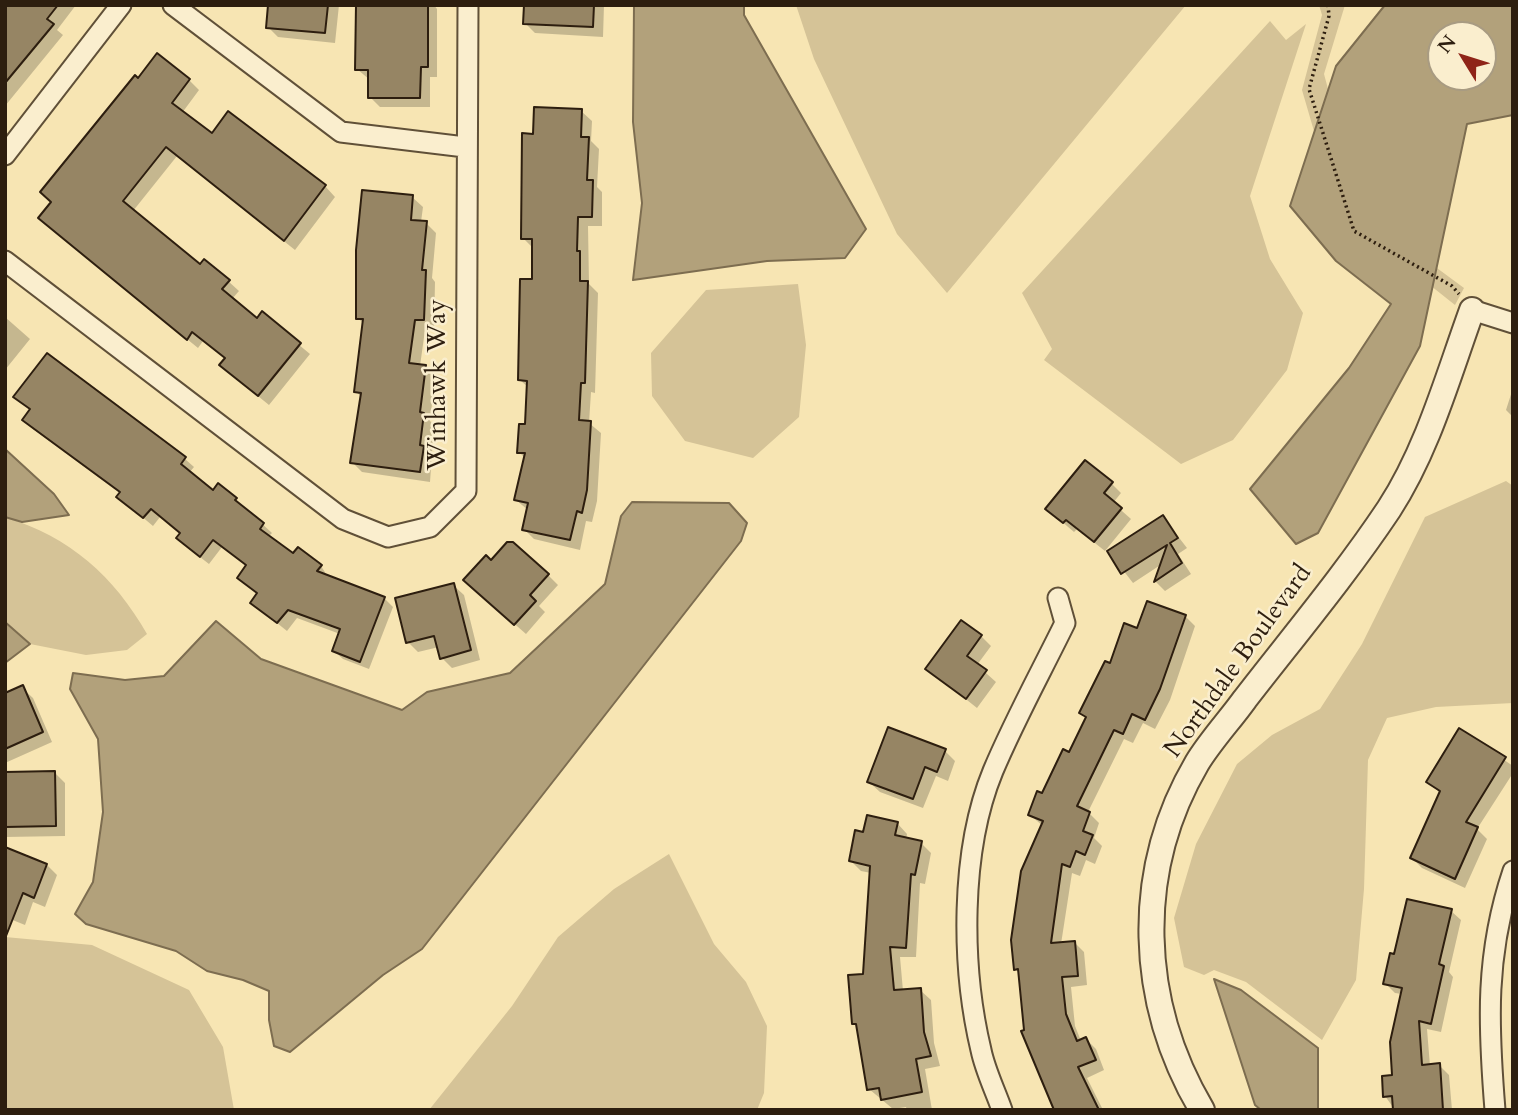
<!DOCTYPE html>
<style>
body{margin:0}
#map{position:relative;width:1518px;height:1115px;overflow:hidden;background:#f7e5b3;font-family:Cardo,serif}
canvas{display:block}
.frame{position:absolute;inset:0;border:7px solid #2d1e0f;pointer-events:none}
.north{position:absolute;left:1427px;top:21px;width:70px;height:70px;box-sizing:border-box;background:#faeece;border:2px solid #a89b82;border-radius:50%;rotate:308deg;font-size:19px;font-weight:700;line-height:28px;text-align:center;color:#2d1e0f}
.north::after{content:'';display:block;margin:auto;width:24px;height:32px;background:#8f2418;clip-path:polygon(50% 0,100% 100%,50% 72%,0 100%)}
</style>
<div id="map">
<canvas width="1518" height="1115"></canvas>
<div class="frame"></div>
<div class="north">N</div>
</div>
<script>
const ctx = document.querySelector('canvas').getContext('2d');
ctx.lineJoin = 'round';
function fill(path, color) { ctx.fillStyle = color; ctx.fill(path, 'evenodd'); }
function stroke(path, color, width, dash) { ctx.strokeStyle = color; ctx.lineWidth = width; ctx.lineCap = dash ? 'butt' : 'round'; ctx.setLineDash(dash || []); ctx.stroke(path); }
function label(font, color, halo, rows, align = 'center') {
  ctx.font = font + ' Cardo,serif'; ctx.lineWidth = 5; ctx.setLineDash([]); ctx.textBaseline = 'middle'; ctx.strokeStyle = halo; ctx.fillStyle = color; for (const [text, x, y, turn = 0] of rows) {
    ctx.save(); ctx.translate(x, y); ctx.rotate((+turn || 0) * Math.PI / 180); ctx.textAlign = isNaN(turn) ? turn : align; if (halo) ctx.strokeText(text, 0, 0); ctx.fillText(text, 0, 0); ctx.restore();
  }
}
const green = new Path2D(`
 M796,5H1186L947,293L897,234L814,59Z
 M1319,5H1345L1324,74L1361,212L1464,288L1455,305L1421,278L1344,234L1302,90L1322,15Z
 M1270,21L1286,40L1306,24L1250,196L1270,259L1303,313L1287,370L1233,440L1181,464L1044,360L1052,349L1022,293Z
 M798,284L806,345L799,417L753,458L685,441L652,396L651,353L706,290Z
 M1506,481L1513,486V703L1436,707L1387,718L1368,760L1364,889L1356,980L1322,1040L1246,982L1214,970L1204,975L1184,967L1174,918L1196,844L1237,764L1272,735L1320,709L1362,644L1425,517Z
 M5,517C70,537 114,576 147,634L127,650L86,655L30,644L5,622Z
 M669,854L714,944L746,982L767,1026L764,1093L757,1110H429L512,1006L558,937L614,889Z
 M5,937L92,945L189,990L223,1047L234,1110H5Z`);
const water = new Path2D(`
 M634,5H744V15L866,229L845,258L767,261L633,280L642,203L633,122Z
 M1385,5H1513V115L1467,124L1420,346L1318,533L1296,544L1250,489L1349,368L1391,304L1336,261L1290,206L1336,66ZM1483,35V77H1441V35Z
 M5,449L54,494L69,515L22,522L5,517Z
 M632,502L729,503L747,523L741,541L422,949L383,975L290,1052L274,1046L269,1020V991L243,980L207,971L176,951L86,924L75,914L93,882L103,812L98,739L70,689L73,673L125,680L164,676L216,621L261,659L402,710L427,692L510,673L605,584L621,516Z
 M5,622L30,644L5,663Z
 M1214,979L1241,990L1318,1048V1110H1261L1255,1105Z`);
const shadow = new Path2D(`
 M5,5H76L57,30L63,35L5,106Z
 M270,5H339L335,43L278,37L268,27Z
 M358,5H434L437,9V77H430V107H380L370,97V80L357,69Z
 M526,5H604L603,37L535,33L525,23Z
 M139,80H189L199,90L182,113L212,135L325,186L335,197L295,250L177,156L133,211L200,266L228,281L239,291L232,299L258,320L262,314L310,354L269,405L232,375L226,359L203,341L198,348L51,228Z
 M581,111L592,121L591,141L599,149L597,187L602,192V226H588L589,284L598,293L595,393L591,392L589,423L601,433L597,501L592,522L586,521L580,550L534,539L524,529L528,510L516,500L526,459L519,452L527,426L529,388L520,380L533,281L534,249L523,238L535,136Z
 M412,197L423,207L421,222L426,223L436,233L432,278L435,282L434,330H425L420,366H425L435,377L430,421L434,425L430,482L362,472L352,462L362,397L355,391L364,324L358,318Z
 M5,317L30,339L5,370Z
 M48,355L185,459L194,467L189,473L213,492L235,499L272,533L268,537L293,556L321,566L328,577L384,598L393,607L369,669L343,659L334,651L340,634L297,618L287,631L252,603L259,594L239,577L247,566L222,547L209,564L187,547L178,538L181,534L160,517L153,526L128,505L121,494L33,429L24,420L31,411L16,397Z
 M1513,388V417L1506,410Z
 M1111,483L1121,493L1113,503L1131,519L1105,551L1077,529L1074,532L1047,509Z
 M1163,517L1187,548L1178,554L1191,574L1165,591L1156,582L1162,564L1133,583L1109,552Z
 M491,562L548,575L558,585L539,606L545,612L526,634L476,590Z
 M453,585L464,595L480,660L452,668L442,658L439,647L418,652L408,642Z
 M1185,616L1195,626L1170,700L1155,729L1143,723L1133,743L1124,739L1088,812L1099,823L1094,838L1102,846L1095,864L1086,860L1080,876L1072,873L1061,944L1074,942L1084,952L1087,985L1071,987L1075,1026L1081,1041L1086,1039L1096,1049L1104,1070L1087,1078L1103,1110H1058L1026,1031L1020,974L1016,969L1043,826L1030,815L1070,754L1087,719L1081,713L1138,630Z
 M981,636L991,646L977,665L996,682L977,708L928,669Z
 M22,688L33,698L52,742L5,763V695Z
 M1460,730L1513,766V773L1477,829L1487,839L1465,888L1422,868L1412,858L1441,794L1428,782Z
 M945,751L955,761L948,781L936,776L923,808L880,792L869,782Z
 M55,773L65,783V836L5,837V774Z
 M897,823L907,834L906,840L921,843L931,853L925,884L920,883L916,957H900L903,991L920,990L931,1000L934,1043L940,1066L925,1069L932,1110H907L906,1107L893,1109L869,1089L858,1028L854,1023L865,976L871,873L861,871L851,861L865,834Z
 M5,849L47,865L57,875L45,907L33,902L25,925L5,917Z
 M1451,911L1461,920L1449,972L1453,977L1441,1032L1427,1029L1430,1066L1439,1065L1449,1075L1452,1110H1395L1385,1096L1394,1077L1402,994L1395,993L1385,983L1396,956Z`);
const building = new Path2D(`
 M5,5H58L47,19L54,24L5,83Z
 M268,5H328L325,33L266,28Z
 M356,5H428V67H421L420,98H368V70H355Z
 M524,5H594L593,27L523,24Z
 M157,53L190,79L172,103L212,133L228,111L326,185L284,241L166,147L123,201L200,264L204,259L230,280L222,289L257,318L262,311L301,343L258,396L219,365L225,358L192,332L187,340L38,218L51,202L40,192L135,75L138,78Z
 M534,107L582,109L581,137H589L587,180H593L592,217H578L577,251H580V281H588L585,383H581L579,420L591,421L587,490L582,513L577,511L570,540L522,530L528,503L514,500L525,453H517L519,424H525L527,381L518,380L520,279H532V239H521L522,133L533,134Z
 M362,190L413,195L411,220L427,221L422,270H426L424,320H415L409,363L426,365L420,412L424,413L420,445L424,446L420,472L350,463L361,393L354,392L363,319H356V250Z
 M47,353L186,457L181,464L213,490L218,483L237,498L235,500L264,523L260,529L293,553L298,547L322,565L317,571L385,597L360,662L332,651L340,629L288,610L277,623L250,603L257,593L237,578L246,565L213,540L200,557L176,538L180,533L151,509L143,518L116,497L120,492L22,420L30,409L13,397Z
 M1085,460L1113,482L1104,493L1122,508L1094,542L1066,520L1063,523L1045,509Z
 M1163,515L1178,538L1170,543L1182,563L1154,582L1167,545L1121,574L1107,551Z
 M507,542H513L549,574L530,595L536,601L514,625L463,580L486,555L491,560Z
 M454,583L471,650L440,659L434,636L406,643L395,598Z
 M1147,601L1186,615L1160,689L1145,720L1132,714L1123,734L1114,730L1077,806L1090,812L1083,831L1093,835L1085,855L1076,851L1070,867L1062,864L1051,943L1075,941L1078,976L1062,977L1066,1014L1077,1041L1086,1037L1096,1060L1078,1067L1099,1110H1054L1021,1031L1024,1030L1018,969L1014,970L1011,940L1021,871L1043,821L1028,815L1037,791L1042,793L1063,749L1069,752L1086,717L1079,713L1105,661L1110,663L1124,623L1137,628Z
 M961,620L982,635L967,656L987,670L966,699L925,669Z
 M23,685L43,732L5,749V693Z
 M888,727L946,749L937,772L925,767L913,799L867,782Z
 M1459,728L1506,757L1466,822L1478,827L1455,879L1410,858L1440,791L1426,782Z
 M55,771L56,826L5,827V772Z
 M867,815L898,822L895,835L922,841L915,875L911,874L906,948L890,947L894,990L921,988L924,1032L931,1056L916,1059L922,1092L881,1100L879,1088L867,1090L856,1024H852L848,975L863,974L870,866L849,861L855,830L863,832Z
 M5,847L47,864L34,898L23,893L6,936Z
 M1407,899L1452,909L1439,964L1444,966L1431,1024L1419,1021L1422,1065L1440,1063L1443,1110H1393L1392,1096L1383,1097L1382,1076L1392,1075L1390,1042L1402,988L1383,984L1390,953L1394,954Z`);
const path = new Path2D(`
 M1328,5L1329,16L1309,89L1354,231L1452,286L1459,294`);
const minor = new Path2D(`
 M173,5L341,132L465,147
 M5,155L121,5
 M5,261L343,519L388,537L430,527L466,491L468,5
 M1472,310L1513,323
 M1002,1110C995,1090 985,1070 981,1050C961,966 960,851 993,771C1014,721 1041,672 1065,623L1058,598
 M1495,1110C1488,1024 1485,954 1513,871`);
const tertiary = new Path2D(`
 M1202,1110C1138,1002 1133,872 1197,763C1211,740 1230,720 1245,699C1293,637 1345,575 1389,509C1428,449 1448,376 1472,310`);
const streetNames = [
 ["Winhawk Way",439,385,-90],
 ["Northdale Boulevard",1239,662,-54]
];
fill(green, '#d5c397');
fill(water, '#b2a17b');
stroke(water, '#7d6d50', 2);
fill(shadow, '#0003');
fill(building, '#968564');
stroke(building, '#2d1e0f', 2);
stroke(minor, '#605038', 23);
stroke(tertiary, '#605038', 28);
stroke(path, '#2d1e0f', 3.5, [2, 3.5]);
stroke(minor, '#faeece', 19);
stroke(tertiary, '#faeece', 24);
label('26px', '#2d1e0f', '#faeece', streetNames);
</script>
